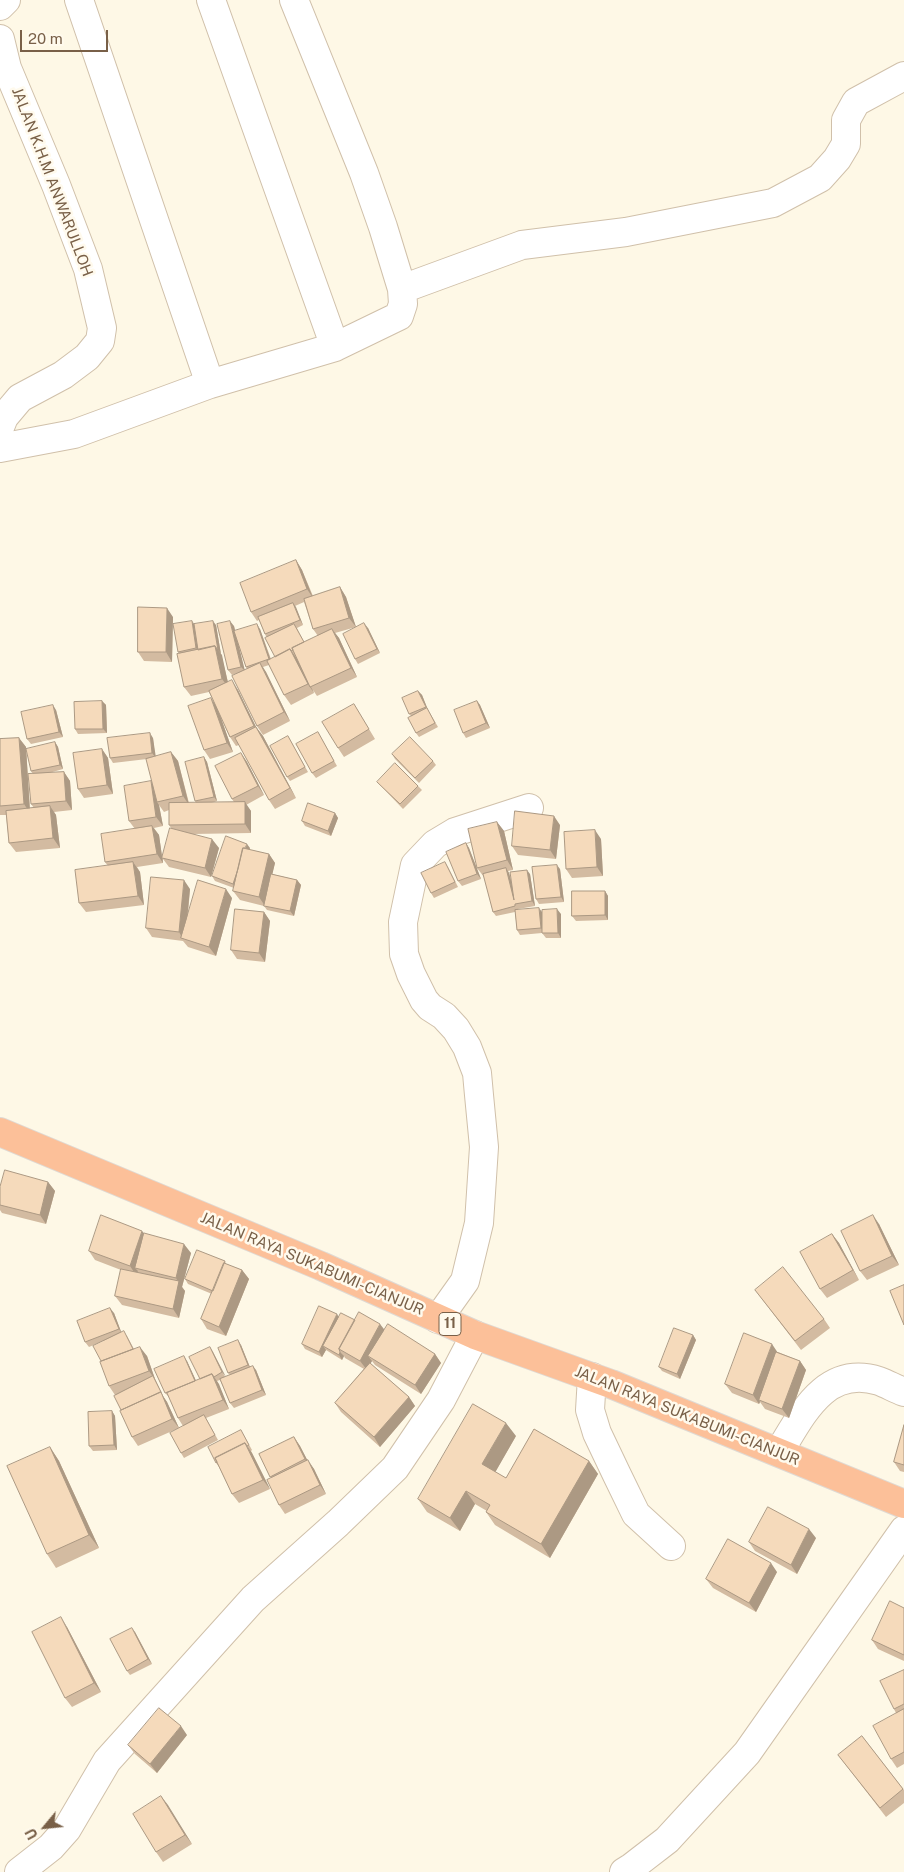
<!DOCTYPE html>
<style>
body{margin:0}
#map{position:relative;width:904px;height:1872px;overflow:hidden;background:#fef8e6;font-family:"Public Sans",sans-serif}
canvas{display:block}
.north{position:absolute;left:20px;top:1802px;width:50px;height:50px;-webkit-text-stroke:4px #fffaed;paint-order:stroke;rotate:242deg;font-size:14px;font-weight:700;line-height:20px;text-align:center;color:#796048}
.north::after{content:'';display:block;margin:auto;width:18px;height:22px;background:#796048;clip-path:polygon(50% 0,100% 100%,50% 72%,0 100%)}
.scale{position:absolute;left:20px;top:30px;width:88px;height:22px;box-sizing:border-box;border:2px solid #796048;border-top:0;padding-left:6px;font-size:15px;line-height:18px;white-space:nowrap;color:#796048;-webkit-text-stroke:4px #fffaed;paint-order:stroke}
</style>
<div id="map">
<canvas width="904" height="1872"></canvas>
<div class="north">U</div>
<div class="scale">20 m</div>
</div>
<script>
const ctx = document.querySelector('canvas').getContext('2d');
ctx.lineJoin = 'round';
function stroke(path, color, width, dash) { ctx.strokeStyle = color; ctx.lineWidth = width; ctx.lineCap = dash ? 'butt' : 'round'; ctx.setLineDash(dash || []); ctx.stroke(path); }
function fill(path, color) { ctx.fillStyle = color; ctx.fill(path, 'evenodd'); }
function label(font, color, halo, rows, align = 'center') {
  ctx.font = font + ' "Public Sans",sans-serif'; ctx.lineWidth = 5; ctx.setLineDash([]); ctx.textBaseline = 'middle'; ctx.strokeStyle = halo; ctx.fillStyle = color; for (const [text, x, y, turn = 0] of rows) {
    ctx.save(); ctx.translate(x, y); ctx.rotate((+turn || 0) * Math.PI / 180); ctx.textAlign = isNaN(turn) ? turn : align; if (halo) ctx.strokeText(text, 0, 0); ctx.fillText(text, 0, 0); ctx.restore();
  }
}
const minor = new Path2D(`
 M79,0L210,384
 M211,0L335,347
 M0,6L6,0
 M0,39L7,68L56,185L88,269L102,328L100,341L87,357L63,375L20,398L4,417L0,427
 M402,289L522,245L626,232L773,203L820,178L837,159L846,144V120L856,102L904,76
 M0,448L74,434L210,384L335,347L399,316L403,304L402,289L383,227L364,173L294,0
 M438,1319L465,1281L479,1223L484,1147L479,1095L477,1073L467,1047L456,1029L444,1016L430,1007L424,1000L411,974L404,954L403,922L415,865L435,844L455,832L529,808
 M592,1377L590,1410L597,1433L617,1475L636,1514L671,1546
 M779,1452C802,1415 825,1364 879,1381C887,1384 896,1389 904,1392
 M19,1872L51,1847L67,1829L107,1761L253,1599L338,1523L395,1468L441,1400L475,1335
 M624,1872L632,1867L667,1840L747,1753L904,1530`);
const highway = new Path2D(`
 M0,1132L321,1266L475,1335L611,1384L904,1504`);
const wall = new Path2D(`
 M296,560L302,570L313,596L340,587L346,597L356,627L335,633L339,638L357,677L317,696L313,690L314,693L291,705L284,695L269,665L263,667L266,672L290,721L263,735L257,726L239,673L232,675L228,670L234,626L235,631L260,629L271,659L275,657L259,620L257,621L251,612ZM304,602L313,629L318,636L304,642L297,628L303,625L295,606ZM237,641L246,667L247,669L244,670Z
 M173,617L172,662L144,661L138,652Z
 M194,624L216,625L221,654L228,682L238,690L256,727L263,736L296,798L275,809L269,800L239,745L236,746L230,737L221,718L233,752L210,759L204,750L214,703L209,692L191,696L184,687L179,654L178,652Z
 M368,628L380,653L358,664L355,659Z
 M418,691L422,695L428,710L438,727L419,737L416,733L411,716L409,714Z
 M102,701L106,705L107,733L78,734L75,729Z
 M477,701L480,705L490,728L466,738L463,733Z
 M354,704L375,739L344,757L338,748Z
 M56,710L63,737L31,744L27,739Z
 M318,732L337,766L316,778L312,773Z
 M288,736L308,772L290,781L287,777Z
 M19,738L26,747L30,809L34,808L31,804L33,774L31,771L55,742L58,747L63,769L49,773L64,772L70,781L72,810L54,812L56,815L60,848L16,852L9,843L6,815H0V739Z
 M153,738L155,757L171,752L178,761L189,803H196L195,801L204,757L207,762L217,801L212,803L234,802L232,799L241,753L247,762L264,795L246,805L251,811V833L193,834L219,848L211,877L169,867L163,859V863L137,867L140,872L144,905L86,912L79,903L108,866L105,862L135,829L129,821L153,784L147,759L113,763L110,758ZM159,805L164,812L169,810V825L172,829L162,857L159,835L154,828L163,826Z
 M102,749L108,758L113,794L84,798L78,789Z
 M392,754L433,761L436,765L419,783L395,759Z
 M377,782L418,786L422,790L403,809L381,786Z
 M335,813L338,818L331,836L305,826L302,821Z
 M497,822L504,831L513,870L508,871L509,873L512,883L530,874L535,906L518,909V910L561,914V938H546L542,933L520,935L517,930L515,912L496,916L493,912L484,877L477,868Z
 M560,825L556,859L518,855L512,846Z
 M601,839L603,876L572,878L566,869Z
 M466,843L469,848L481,879L462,886L458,881Z
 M250,848V850L269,854L275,863L272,874L297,880L301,885L294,916L267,910L264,906L240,900L233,891L234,888L215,881L212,876Z
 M445,862L448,867L458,887L434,898L431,893Z
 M560,869L564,902L539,904L536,899Z
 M190,889L188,915L232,898L216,956L188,947L183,941L152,937L146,928Z
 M605,891L608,896V920L576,921L572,916Z
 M264,912L270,921L265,962L237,959L231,950Z
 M48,1182L55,1191L46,1224L2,1213L0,1210V1187Z
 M879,1224L899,1265L867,1280L860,1271Z
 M144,1234L191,1253L182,1287L185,1291L179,1318L122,1305L115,1296L121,1270L95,1260L89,1251Z
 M832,1234L839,1243L859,1280L827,1298L820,1289Z
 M225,1261L226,1264L242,1270L249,1279L226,1336L207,1329L201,1319L212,1294L188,1284L185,1279Z
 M755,1290L824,1319L830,1328L801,1350Z
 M114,1313L121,1332L127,1336L134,1349L147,1356L155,1379L163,1396L167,1402L179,1428L138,1446L132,1437L115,1395L109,1386L101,1361L103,1341L89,1347L85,1342Z
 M339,1317L355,1320L384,1330L435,1354L441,1363L421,1394L375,1365L372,1361L370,1363L409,1397L415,1406L380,1447L341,1412L335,1403L364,1369L345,1358L344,1356L342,1360L326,1350L322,1357L305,1349L302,1344Z
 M693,1335L696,1340L680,1379L662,1371L659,1367Z
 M241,1345L250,1367L256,1370L266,1395L234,1408L230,1403L220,1380L217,1381L229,1409L206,1418L218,1440L184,1458L181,1453L183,1426L178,1418L169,1397L165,1393L187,1361L196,1381L200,1379L210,1347L213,1352L225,1377L230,1375L228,1373Z
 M778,1352L800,1361L806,1370L789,1418L765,1409L760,1402L759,1404L732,1393L725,1384Z
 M112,1411L115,1416L117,1450L93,1451L89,1446Z
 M904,1425V1472L900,1471L894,1462Z
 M241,1430L252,1450L251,1451L270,1489L239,1503L232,1494L219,1467L216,1463Z
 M516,1436L495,1472L506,1478L589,1461L598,1474L550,1558L495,1525L486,1512L487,1511L475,1504L460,1531L427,1512L418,1499Z
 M294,1437L300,1446L307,1460L314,1469L326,1494L285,1514L279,1505L271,1478L259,1454Z
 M50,1447L59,1461L99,1548L56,1568L47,1554Z
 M816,1538L797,1574L755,1551L749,1542Z
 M777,1572L756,1612L713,1588L706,1579Z
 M904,1608V1661L878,1649L872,1640Z
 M67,1627L101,1692L72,1707L65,1698Z
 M135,1632L152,1664L130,1675L127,1671Z
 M904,1670V1764L897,1768L891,1759L896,1713L894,1709Z
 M187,1735L157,1773L135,1754L128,1745Z
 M862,1736L904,1790V1803L886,1817L838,1755Z
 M161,1796L192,1844L163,1862L156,1852Z`);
const shadedWall = new Path2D(`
 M296,560L302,570L313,598L307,589Z
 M340,587L346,597L356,627L349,618Z
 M293,603L296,607L303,625L300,620Z
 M167,608L173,617L172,662L166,652Z
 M192,621L195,625L200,653L196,648Z
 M213,621L216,625L221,654L218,650Z
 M230,621L234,626L245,671L241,667Z
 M364,623L368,628L380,653L377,649Z
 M257,624L260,629L272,664L269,659Z
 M332,629L339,638L357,677L351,668Z
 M215,646L222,655L229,688L222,679Z
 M290,649L297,659L314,693L308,684Z
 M260,663L266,672L290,721L284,712Z
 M232,680L238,690L260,735L254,726Z
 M418,691L422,695L428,710L438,727L426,707Z
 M211,698L217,707L233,752L227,743Z
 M102,701L106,705L107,733L103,729Z
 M477,701L480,705L490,728L486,723Z
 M53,705L56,710L63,737L59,732Z
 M256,727L263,736L296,798L290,788Z
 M150,733L153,738L156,758L152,753Z
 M19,738L26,747L30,813L24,804Z
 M55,742L58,747L63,769L60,765Z
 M102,749L108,758L113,794L107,785Z
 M171,752L178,761L189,805L183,796Z
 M241,753L247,762L264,795L258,786Z
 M204,757L207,762L217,801L214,797Z
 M64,772L70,781L72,810L66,801Z
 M151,781L157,791V802L159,805L163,826L156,817Z
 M245,802L251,811V833L245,824Z
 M50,806L56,815L60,848L53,838Z
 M335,813L338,818L331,836L328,831Z
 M554,816L560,825L556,859L550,850Z
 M497,822L504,831L513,870L507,860Z
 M152,826L159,835L163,863L157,854Z
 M595,830L601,839L603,876L597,867Z
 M212,839L219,848L211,877L205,868Z
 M466,843L469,848L481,879L477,874Z
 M247,844L250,848L236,889L233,884Z
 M269,854L275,863L265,906L259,897Z
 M133,862L140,872L144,905L138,896Z
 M557,865L560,869L564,902L561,897Z
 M506,868L509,873L517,904L514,900Z
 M527,870L530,874L535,906L532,901Z
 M184,880L190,889L185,939H183L179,932Z
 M297,880L301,885L294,916L290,911Z
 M226,889L232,898L216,956L209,947Z
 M605,891L608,896V920L605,915Z
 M539,908L542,912L544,933L541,928Z
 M557,909L561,914V938L558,933Z
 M264,912L270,921L265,962L259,953Z
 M48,1182L55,1191L46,1224L40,1215Z
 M873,1215L879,1224L899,1265L892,1256Z
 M142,1231L149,1240L135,1268L138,1271L136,1275L130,1266Z
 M832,1234L839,1243L859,1280L853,1270Z
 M184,1244L191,1253L182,1287L185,1291L179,1318L173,1309L178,1282L176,1278Z
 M242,1270L249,1279L226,1336L219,1327Z
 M110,1308L114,1313L122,1334L119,1329Z
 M337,1314L340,1319L323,1346L326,1350L322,1357L319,1352Z
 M380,1324L387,1333L368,1356L372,1361L367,1370L360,1361Z
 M693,1335L696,1340L680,1379L677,1374Z
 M238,1340L241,1345L251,1370L248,1365Z
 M772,1344L778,1353L759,1400L760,1402L759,1404L753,1395Z
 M140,1347L147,1356L155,1379L163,1396L167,1402L179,1428L172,1419L154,1378L149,1371Z
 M210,1347L213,1352L226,1377L222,1372Z
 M340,1352L344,1356L342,1360L339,1355Z
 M435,1354L441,1363L421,1394L415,1385Z
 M184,1356L187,1361L198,1385L195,1381Z
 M800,1361L806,1370L789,1418L782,1409Z
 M253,1366L256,1370L266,1395L262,1390Z
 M212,1374L219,1384L229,1409L223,1400Z
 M409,1397L415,1406L380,1447L374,1437Z
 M112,1411L115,1416L117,1450L114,1445Z
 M506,1423L516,1436L492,1478L482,1464Z
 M294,1437L300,1446L312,1469L305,1459Z
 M245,1443L252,1453L270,1489L263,1480Z
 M50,1447L59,1461L99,1548L89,1535Z
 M308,1460L314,1469L326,1494L320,1485Z
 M589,1461L598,1474L550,1558L541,1544Z
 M466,1491L475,1504L460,1531L450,1518Z
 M809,1529L816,1538L797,1574L791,1565Z
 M771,1563L777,1572L756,1612L749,1603Z
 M61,1617L67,1627L101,1692L94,1683Z
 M132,1628L135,1632L152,1664L148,1659Z
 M181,1726L187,1735L157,1773L150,1764Z
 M161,1796L168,1805L192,1844L185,1835Z`);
const building = new Path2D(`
 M296,560L307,589L251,612L240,583Z
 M340,587L349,618L313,629L304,599Z
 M293,603L300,620L265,634L258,617Z
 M138,607L167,608L166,652H138Z
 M192,621L196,648L178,652L173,624Z
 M213,621L218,650L215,646L198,650L194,624Z
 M230,621L241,667L228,670L217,624Z
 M364,623L377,649L355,659L343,634Z
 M257,624L269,659L246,667L234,631Z
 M294,624L304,642L292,648L293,650L291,651L290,649L275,657L265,638Z
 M332,629L351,668L310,687L292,648Z
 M215,646L222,679L184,687L177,654Z
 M290,649L308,684L284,695L267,661Z
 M260,663L284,712L257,726L232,676Z
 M232,680L254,726L230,737L209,691Z
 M418,691L426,707L409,714L402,698Z
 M211,698L227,743L204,750L188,706Z
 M102,701L103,729H75L74,702Z
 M477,701L486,723L463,733L454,710Z
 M354,704L369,729L338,748L322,722Z
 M53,705L59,732L27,739L21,712Z
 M427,708L435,723L416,733L408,718Z
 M256,727L290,788L269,800L235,738Z
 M318,732L334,761L312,773L296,744Z
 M150,733L152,753L110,758L107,738Z
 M288,736L305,767L287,777L270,746Z
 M410,737L433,761L415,778L392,754Z
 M19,738L24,804L0,806V739Z
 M55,742L60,765L31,771L26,749Z
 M102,749L107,785L78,789L73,753Z
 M171,752L183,796L157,802L146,759Z
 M241,753L258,786L232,799L215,766Z
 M204,757L214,797L195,801L185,762Z
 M395,763L418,786L400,804L377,782Z
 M64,772L66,801L31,804L28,774Z
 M151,781L156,817L129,821L124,786Z
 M245,802V824L169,825V803Z
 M308,803L335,813L328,831L302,821Z
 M50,806L53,838L9,843L6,811Z
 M515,811L554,816L550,850L512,846Z
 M497,822L507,860L477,868L468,829Z
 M152,826L157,854L105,862L101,834Z
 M170,828L212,839L205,868L162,858Z
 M595,830L597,867L566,869L564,832Z
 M226,836L247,844L245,848H243L238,869L233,884L212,876Z
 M466,843L477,874L458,881L446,852Z
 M243,848L269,854L259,897L233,891Z
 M133,862L138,896L79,903L75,870Z
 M445,862L455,882L431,893L421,873Z
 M557,865L561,897L536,899L532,867Z
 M506,868L514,900L510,872L527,870L532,901L515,904V906L493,912L483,874Z
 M271,874L297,880L290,911L264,906Z
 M151,877L184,880L179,932L146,928Z
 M198,880L226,889L209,947L181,938Z
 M572,891H605V915L572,916Z
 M539,908L541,928L517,930L515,910Z
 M235,909L264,912L259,953L231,950Z
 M557,909L558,933H542V910Z
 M5,1170L48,1182L40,1215L0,1205V1187Z
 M101,1215L142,1231L130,1266L89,1251Z
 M873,1215L892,1256L860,1271L841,1231Z
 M144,1233L184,1244L176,1278L135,1268Z
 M832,1234L853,1270L820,1289L800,1252Z
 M197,1250L225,1261L213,1291L185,1279Z
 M224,1263L242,1270L219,1327L201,1319Z
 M783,1267L824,1319L795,1341L755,1290Z
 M121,1269L179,1281L173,1309L115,1296Z
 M904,1285V1325L890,1291Z
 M319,1306L337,1314L319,1352L302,1344Z
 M110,1308L119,1329L85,1342L77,1321Z
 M359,1312L380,1324L360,1361L339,1349Z
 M341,1313L355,1320L339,1349L340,1352L339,1355L323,1346Z
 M388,1324L435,1354L415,1385L368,1356Z
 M674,1328L693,1335L677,1374L659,1367Z
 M124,1331L133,1349L101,1361L93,1346Z
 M744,1333L772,1344L753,1395L725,1384Z
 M238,1340L248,1365L228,1373L218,1348Z
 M140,1347L149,1371L109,1386L100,1362Z
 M210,1347L222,1372L214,1377L212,1374L200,1379L189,1357Z
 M776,1352L800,1361L782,1409L759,1400Z
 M184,1356L195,1381L165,1393L154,1369Z
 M370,1363L409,1397L374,1437L335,1403Z
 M253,1366L262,1390L230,1403L220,1379Z
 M212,1374L223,1400L178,1418L167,1393Z
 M153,1376L161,1392L121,1410L114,1396Z
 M161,1392L172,1419L132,1437L120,1411Z
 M473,1404L506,1423L482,1464L506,1478L534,1429L589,1461L541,1544L486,1512L490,1505L466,1491L450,1518L418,1499Z
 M112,1411L114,1445L89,1446L88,1412Z
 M204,1415L215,1435L181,1453L170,1433Z
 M904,1425V1465L894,1462Z
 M241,1430L249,1445L247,1446L245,1443L215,1458L217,1462L216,1463L208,1447Z
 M294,1437L305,1459L270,1477L259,1454Z
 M245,1443L263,1480L232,1494L215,1458Z
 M50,1447L89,1535L47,1554L7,1466Z
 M308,1460L320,1485L279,1505L267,1480Z
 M768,1507L809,1529L791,1565L749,1542Z
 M728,1539L771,1563L749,1603L706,1579Z
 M890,1601L904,1608V1655L872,1640Z
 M61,1617L94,1683L65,1698L32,1632Z
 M132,1628L148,1659L127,1671L110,1639Z
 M904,1670V1704L894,1709L880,1681Z
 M159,1708L181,1726L150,1764L128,1745Z
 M904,1709V1752L891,1759L873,1726Z
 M862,1736L903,1789L880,1808L838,1755Z
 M161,1796L185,1835L156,1852L133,1814Z`);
const shields = [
 [450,1324,22]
];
const shieldNames = [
 ["11",450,1324]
];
const streetNames = [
 ["JALAN K.H.M ANWARULLOH",52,182,69],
 ["JALAN RAYA SUKABUMI-CIANJUR",312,1264,23],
 ["JALAN RAYA SUKABUMI-CIANJUR",687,1416,22]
];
stroke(minor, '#d0c0aa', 30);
stroke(highway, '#dfd9d3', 30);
stroke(minor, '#fff', 28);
stroke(highway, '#fcc099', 28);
fill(wall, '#d3bba1');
fill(shadedWall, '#ac9983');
fill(building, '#f5dabb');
stroke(building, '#ac9983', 1);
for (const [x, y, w] of shields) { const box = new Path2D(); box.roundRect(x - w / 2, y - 11.5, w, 23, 4); ctx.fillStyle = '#fffaed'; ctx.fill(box); stroke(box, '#796048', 1); }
label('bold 14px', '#796048', null, shieldNames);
label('15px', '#796048', '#fffaed', streetNames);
</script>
